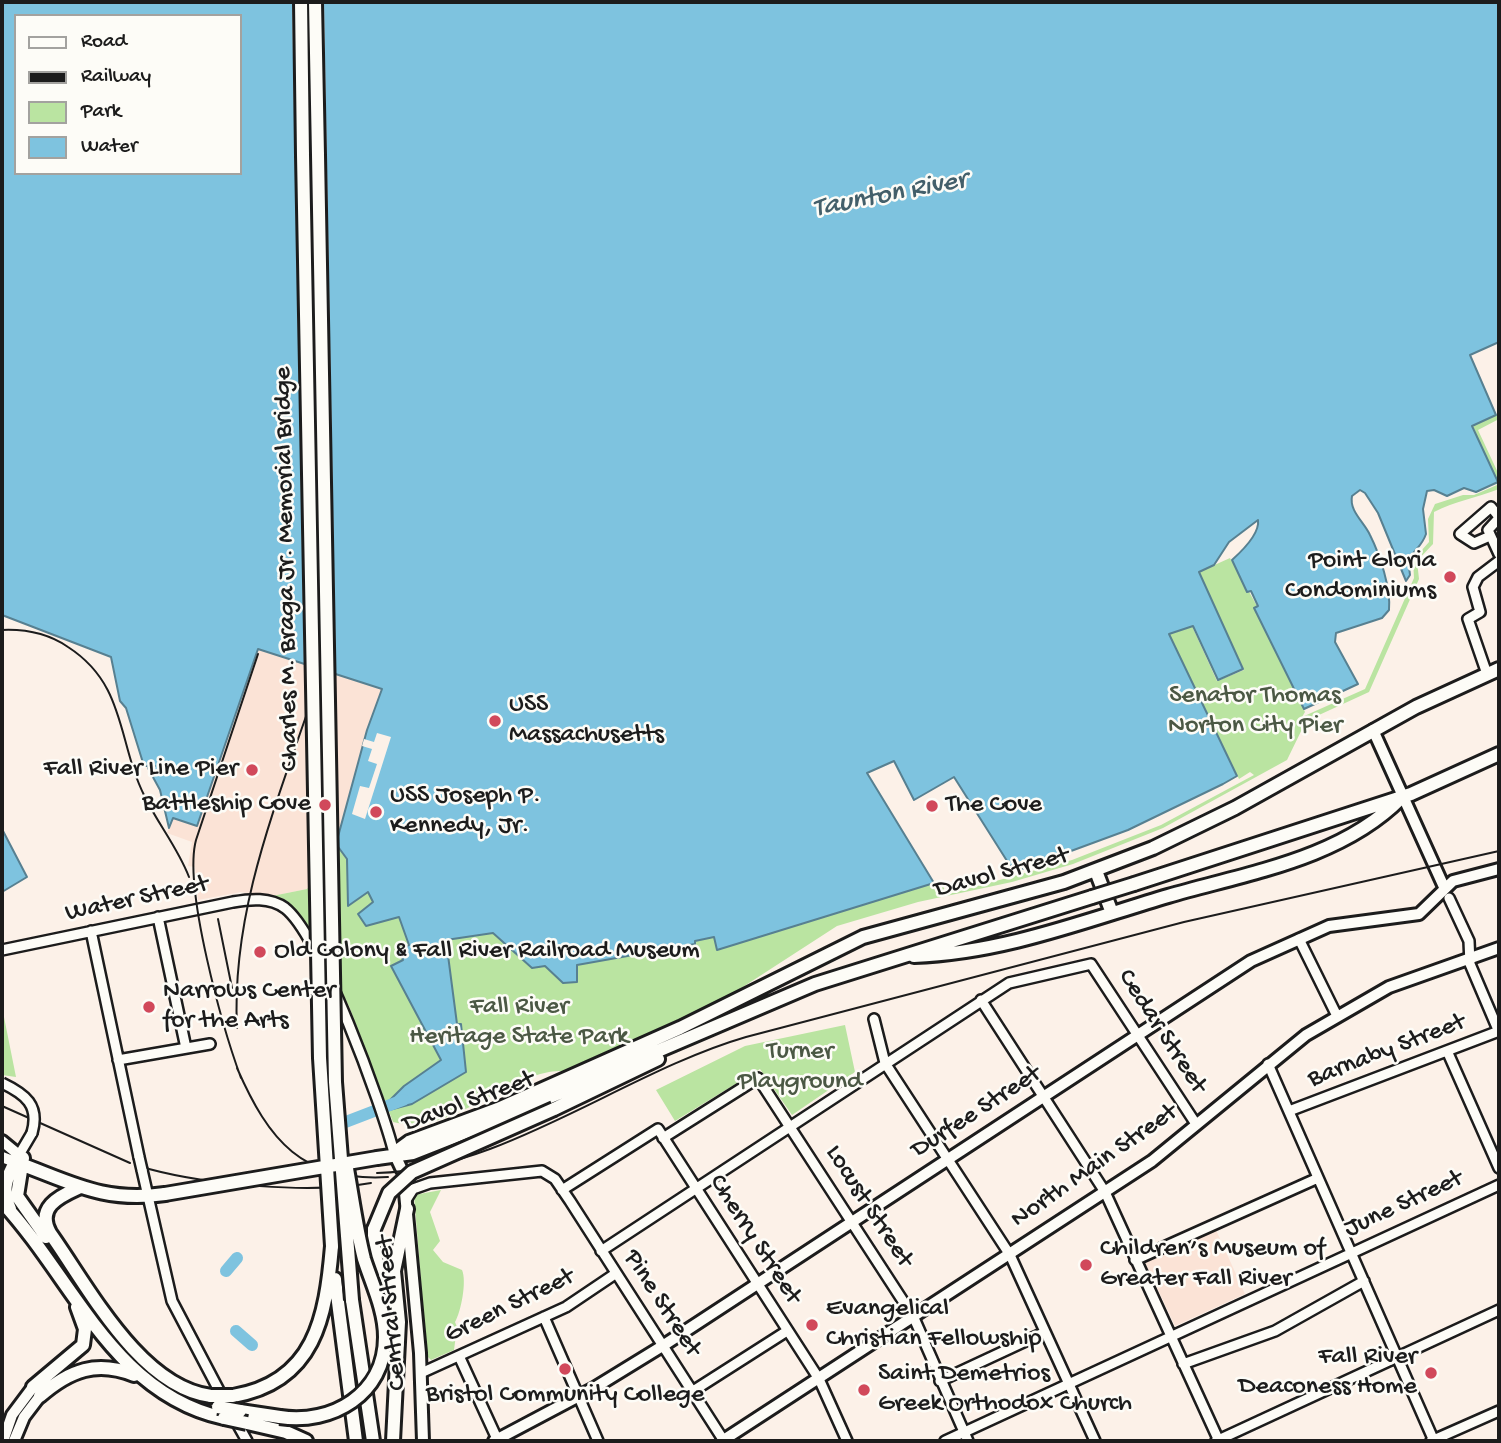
<!DOCTYPE html>
<meta charset="utf-8">
<style>
body{margin:0}
#map{position:relative;width:1501px;height:1443px;overflow:hidden;background:#fcf1e8;font-family:"Gochi Hand",sans-serif}
canvas{display:block}
.frame{position:absolute;inset:0;border:4px solid #1c1c1c;pointer-events:none}
.legend{position:absolute;left:14px;top:14px;width:228px;height:161px;box-sizing:border-box;background:#fdfcf7;border:2px solid #a3a29f;margin:0;padding:9px 12px;list-style:none;font-size:21px;color:#1c1c1c}
.legend li{display:flex;align-items:center;gap:14px;height:35px}
.legend b{width:35px;border:2px solid #a3a29f}
</style>
<div id="map">
<canvas width="1501" height="1443"></canvas>
<div class="frame"></div>
<ul class="legend">
<li><b style="height:9px;background:#fdfcf7"></b>Road</li>
<li><b style="height:9px;background:#1c1c1c"></b>Railway</li>
<li><b style="height:19px;background:#bae4a1"></b>Park</li>
<li><b style="height:19px;background:#7ec3df"></b>Water</li>
</ul>
</div>
<script>
const ctx = document.querySelector('canvas').getContext('2d');
ctx.lineJoin = 'round';
function fill(path, color) { ctx.fillStyle = color; ctx.fill(path, 'evenodd'); }
function stroke(path, color, width, dash) { ctx.strokeStyle = color; ctx.lineWidth = width; ctx.lineCap = dash ? 'butt' : 'round'; ctx.setLineDash(dash || []); ctx.stroke(path); }
function label(font, color, halo, rows, align = 'center') {
  ctx.font = font + ' "Gochi Hand",sans-serif'; ctx.lineWidth = 5; ctx.setLineDash([]); ctx.textBaseline = 'middle'; ctx.strokeStyle = halo; ctx.fillStyle = color; for (const [text, x, y, turn = 0] of rows) {
    ctx.save(); ctx.translate(x, y); ctx.rotate((+turn || 0) * Math.PI / 180); ctx.textAlign = isNaN(turn) ? turn : align; if (halo) ctx.strokeText(text, 0, 0); ctx.fillText(text, 0, 0); ctx.restore();
  }
}
const built = new Path2D(`
 M262,649L383,689L367,730L336,844L307,889L267,897L241,892L198,900L195,867L188,866L192,842L167,833L172,818L197,826L256,652Z
 M1216,1230L1245,1294L1175,1326L1145,1262Z`);
const green = new Path2D(`
 M1499,414V419L1478,430L1499,475V489C1477,498 1455,501 1434,512L1433,544L1417,561L1419,579L1369,692L1306,721L1287,760L1163,828L1073,864L1012,882L918,902L837,926L732,994L575,1070C566,1072 558,1070 549,1072C496,1082 448,1136 393,1122L349,1006L300,914L284,899L267,897L307,889L336,844L347,859L348,905L368,892L373,902L399,917L410,945L403,959L391,966L442,1060L404,1086L466,1072L461,1024H457L446,940L493,933L532,968L545,966L564,983L577,981L576,965L695,944L694,941L715,937L717,949L934,883L943,881L945,895L1072,860L1161,825L1254,775L1250,772L1239,779L1169,634L1192,626L1217,681L1244,670L1199,572L1230,558L1257,606L1254,608L1305,712L1302,717L1365,689L1414,578L1413,560L1429,542L1428,519L1435,504L1463,495H1474L1497,485L1473,426Z
 M2,1007L16,1077L2,1075Z
 M845,1025L855,1072L792,1115L760,1069L675,1121L656,1090L745,1046Z
 M441,1190L430,1212L440,1241L433,1250L443,1262L462,1270C467,1281 461,1312 455,1322L457,1327L454,1350L431,1360L427,1356L414,1195Z`);
const water = new Path2D(`
 M2,2H1499V342L1470,355L1496,415L1472,426L1498,482L1476,492L1464,488L1447,496L1434,490L1427,491L1423,509L1426,534C1419,554 1406,549 1410,575L1406,581L1378,513L1365,493L1360,490L1352,496C1349,511 1364,522 1370,535C1380,555 1391,588 1389,610L1382,618L1336,633L1335,642L1358,684L1304,709L1254,608L1258,606L1251,591L1247,592L1232,560C1242,551 1260,534 1258,520L1229,542L1214,565L1199,572L1243,669L1218,680L1193,626L1169,634L1237,776L1223,784L1128,830L1014,872L954,777L914,800L894,761L867,773L934,883L717,950L714,937L695,941V944L577,965V982L563,983L545,966L532,968L493,933L446,940L457,1024H461L466,1072L412,1104L389,1110L387,1103L404,1086L441,1060L391,966L403,960L399,951L409,945L399,917L366,926L358,914L373,902L368,892L348,906L347,859L336,844L367,730L382,689L258,649L197,826L173,818L169,828L160,790L148,768L155,766H144L126,708L120,701L111,657L2,615ZM16,16H240V173H16Z
 M2,829L27,877L2,892Z`);
const pier = new Path2D(`
 M292,2H324L336,677L304,667Z
 M377,733L391,737L365,819L352,814L360,786L369,788L377,764L368,761L372,749L362,746L364,739L374,742Z`);
const river = new Path2D(`
 M326,1151L343,1123L403,1100
 M226,1271L237,1258
 M236,1331L252,1345`);
const minor = new Path2D(`
 M1499,518L1488,530L1499,554
 M1490,536L1474,543L1460,534L1491,507L1499,517
 M1487,674L1468,619L1480,612L1473,587L1478,577L1499,561
 M1449,898L1469,941L1470,964L1499,1032
 M158,917L186,1048
 M91,931L139,1157
 M1299,939L1337,1016
 M2,950L233,902C250,899 270,897 285,908C320,935 382,1105 394,1153
 M981,1000L1105,1192L1219,1441
 M874,1019L885,1063L1010,1255L1095,1441
 M1448,1053L1499,1168
 M118,1060L210,1044
 M1268,1064L1434,1441
 M1289,1111L1499,1031
 M663,1138L758,1078L914,1318L968,1441
 M19,1155L32,1133
 M142,1170L172,1301L224,1400
 M562,1190L658,1129L819,1379L847,1441
 M406,1200L413,1189L430,1183L542,1171L555,1179L570,1201L724,1441
 M601,1251L1009,983L1091,964L1196,1124
 M1135,1260L1318,1178
 M544,1317L598,1441
 M459,1356L498,1441
 M1183,1364L1275,1331L1364,1281
 M421,1373L566,1307L615,1274
 M940,1381L1043,1333
 M693,1391L787,1331
 M234,1418L247,1441
 M945,1441L1499,1185
 M1216,1441L1499,1310
 M1431,1441L1499,1411`);
const major = new Path2D(`
 M1373,730L1444,887
 M2,1141L19,1155
 M394,1153L402,1170
 M2,1157L15,1162
 M404,1182L420,1353L423,1441
 M3,1441L12,1415L33,1387
 M14,1441L24,1417L40,1396
 M494,1441L594,1388L664,1345L1251,961L1329,926L1419,914L1453,881L1499,869
 M722,1441L1152,1161L1306,1035L1389,987L1499,948`);
const highway = new Path2D(`
 M301,2L303,155
 M315,2L318,155
 M1096,871L1112,913
 M1134,884L1411,794L1499,754
 M914,956C1002,953 1084,921 1168,896C1247,873 1341,859 1401,798
 M554,1109L658,1059
 M394,1153L409,1142L498,1109L680,1028L863,937L1064,882L1153,848L1235,808L1416,707L1499,669
 M23,1158L17,1196L46,1237
 M377,1158L413,1153L489,1123L815,984L1092,897
 M15,1162C71,1182 103,1203 165,1194
 M78,1188C58,1197 36,1208 50,1233C89,1288 140,1387 211,1396
 M2,1202C73,1278 113,1394 224,1418
 M10,1209C0,1187 8,1175 19,1155
 M374,1229V1252L389,1302
 M335,1279L356,1441
 M352,1300L373,1441
 M33,1387L83,1345L85,1329L77,1307
 M40,1396C70,1370 97,1360 134,1375
 M233,1396C315,1382 326,1317 332,1246
 M240,1411L280,1417
 M247,1423L286,1432L306,1441
 M393,1441L399,1322L394,1271L407,1209`);
const rail = new Path2D(`
 M2,630C25,629 49,634 68,647C127,685 117,742 145,797C158,824 178,848 189,877
 M218,919L232,988
 M237,1028C231,908 279,798 316,687
 M237,1068C269,1141 302,1182 388,1177
 M241,1078C223,1029 183,888 196,840L258,654
 M2,1106L130,1163
 M149,1169C209,1185 310,1194 371,1183
 M377,1173C502,1171 625,1072 746,1037L1184,922L1499,851`);
const minorBridge = new Path2D(`
 M2,1083C25,1094 40,1105 32,1133
 M139,1157L142,1170`);
const highwayBridge = new Path2D(`
 M303,155L320,1058L332,1246
 M318,155L335,1082L352,1300
 M1092,897L1134,884
 M165,1194L377,1158
 M374,1229L389,1193L412,1172L554,1109
 M211,1396H233
 M218,1407L240,1411
 M280,1417C332,1425 385,1394 385,1337C385,1310 372,1284 364,1259C356,1228 352,1195 346,1163
 M224,1418L247,1423`);
const markers = [
 [1450,577,7,"#d1495b"],
 [495,721,7,"#d1495b"],
 [252,770,7,"#d1495b"],
 [325,805,7,"#d1495b"],
 [932,806,7,"#d1495b"],
 [376,812,7,"#d1495b"],
 [260,952,7,"#d1495b"],
 [149,1007,7,"#d1495b"],
 [1086,1265,7,"#d1495b"],
 [812,1325,7,"#d1495b"],
 [565,1369,7,"#d1495b"],
 [1431,1373,7,"#d1495b"],
 [864,1390,7,"#d1495b"]
];
const poiNames = [
 ["Point Gloria",1436,562,"right"],
 ["Condominiums",1436,592,"right"],
 ["USS",509,706],
 ["Massachusetts",509,736],
 ["Fall River Line Pier",238,770,"right"],
 ["USS Joseph P.",390,797],
 ["Kennedy, Jr.",390,827],
 ["Battleship Cove",311,805,"right"],
 ["The Cove",946,806],
 ["Old Colony & Fall River Railroad Museum",274,952],
 ["Narrows Center",163,992],
 ["for the Arts",163,1022],
 ["Children’s Museum of",1100,1250],
 ["Greater Fall River",1100,1280],
 ["Evangelical",826,1310],
 ["Christian Fellowship",826,1340],
 ["Fall River",1417,1358,"right"],
 ["Deaconess Home",1417,1388,"right"],
 ["Saint Demetrios",878,1375],
 ["Greek Orthodox Church",878,1405],
 ["Bristol Community College",565,1396,"center"]
];
const streetNames = [
 ["Charles M. Braga Jr. Memorial Bridge",288,569,-91],
 ["Davol Street",1002,874,-15],
 ["Water Street",137,900,-12],
 ["Cedar Street",1161,1032,57],
 ["Barnaby Street",1387,1052,-21],
 ["Davol Street",469,1103,-20],
 ["Durfee Street",977,1113,-33],
 ["North Main Street",1095,1167,-35],
 ["June Street",1404,1205,-25],
 ["Locust Street",868,1207,57],
 ["Cherry Street",754,1240,57],
 ["Pine Street",661,1304,57],
 ["Green Street",510,1307,-26],
 ["Central Street",393,1313,-95]
];
const parkNames = [
 ["Senator Thomas",1255,697],
 ["Norton City Pier",1255,727],
 ["Fall River",519,1008],
 ["Heritage State Park",519,1038],
 ["Turner",800,1053],
 ["Playground",800,1083]
];
const waterNames = [
 ["Taunton River",890,196,-11]
];
fill(built, '#fbe3d6');
fill(green, '#bae4a1');
fill(water, '#7ec3df');
stroke(water, '#578091', 2);
fill(pier, '#fcf1e8');
stroke(river, '#7ec3df', 12);
stroke(minor, '#1c1c1c', 14);
stroke(major, '#1c1c1c', 16);
stroke(highway, '#1c1c1c', 18);
stroke(minor, '#fdfcf7', 9);
stroke(major, '#fdfcf7', 10);
stroke(highway, '#fdfcf7', 12);
stroke(rail, '#1c1c1c', 2);
stroke(minorBridge, '#1c1c1c', 14, []);
stroke(highwayBridge, '#1c1c1c', 18, []);
stroke(minorBridge, '#fdfcf7', 9);
stroke(highwayBridge, '#fdfcf7', 12);
for (const [x, y, r, color] of markers) { const dot = new Path2D(); dot.arc(x, y, r, 0, 2 * Math.PI); ctx.fillStyle = color; ctx.fill(dot); stroke(dot, '#fdfcf7', 2.5); }
label('26px', '#1c1c1c', '#fdfcf7', poiNames, 'left');
label('26px', '#1c1c1c', '#fdfcf7', streetNames);
label('26px', '#4b5844', '#fdfcf7', parkNames);
label('italic 28px', '#435f6a', '#fdfcf7', waterNames);
</script>
